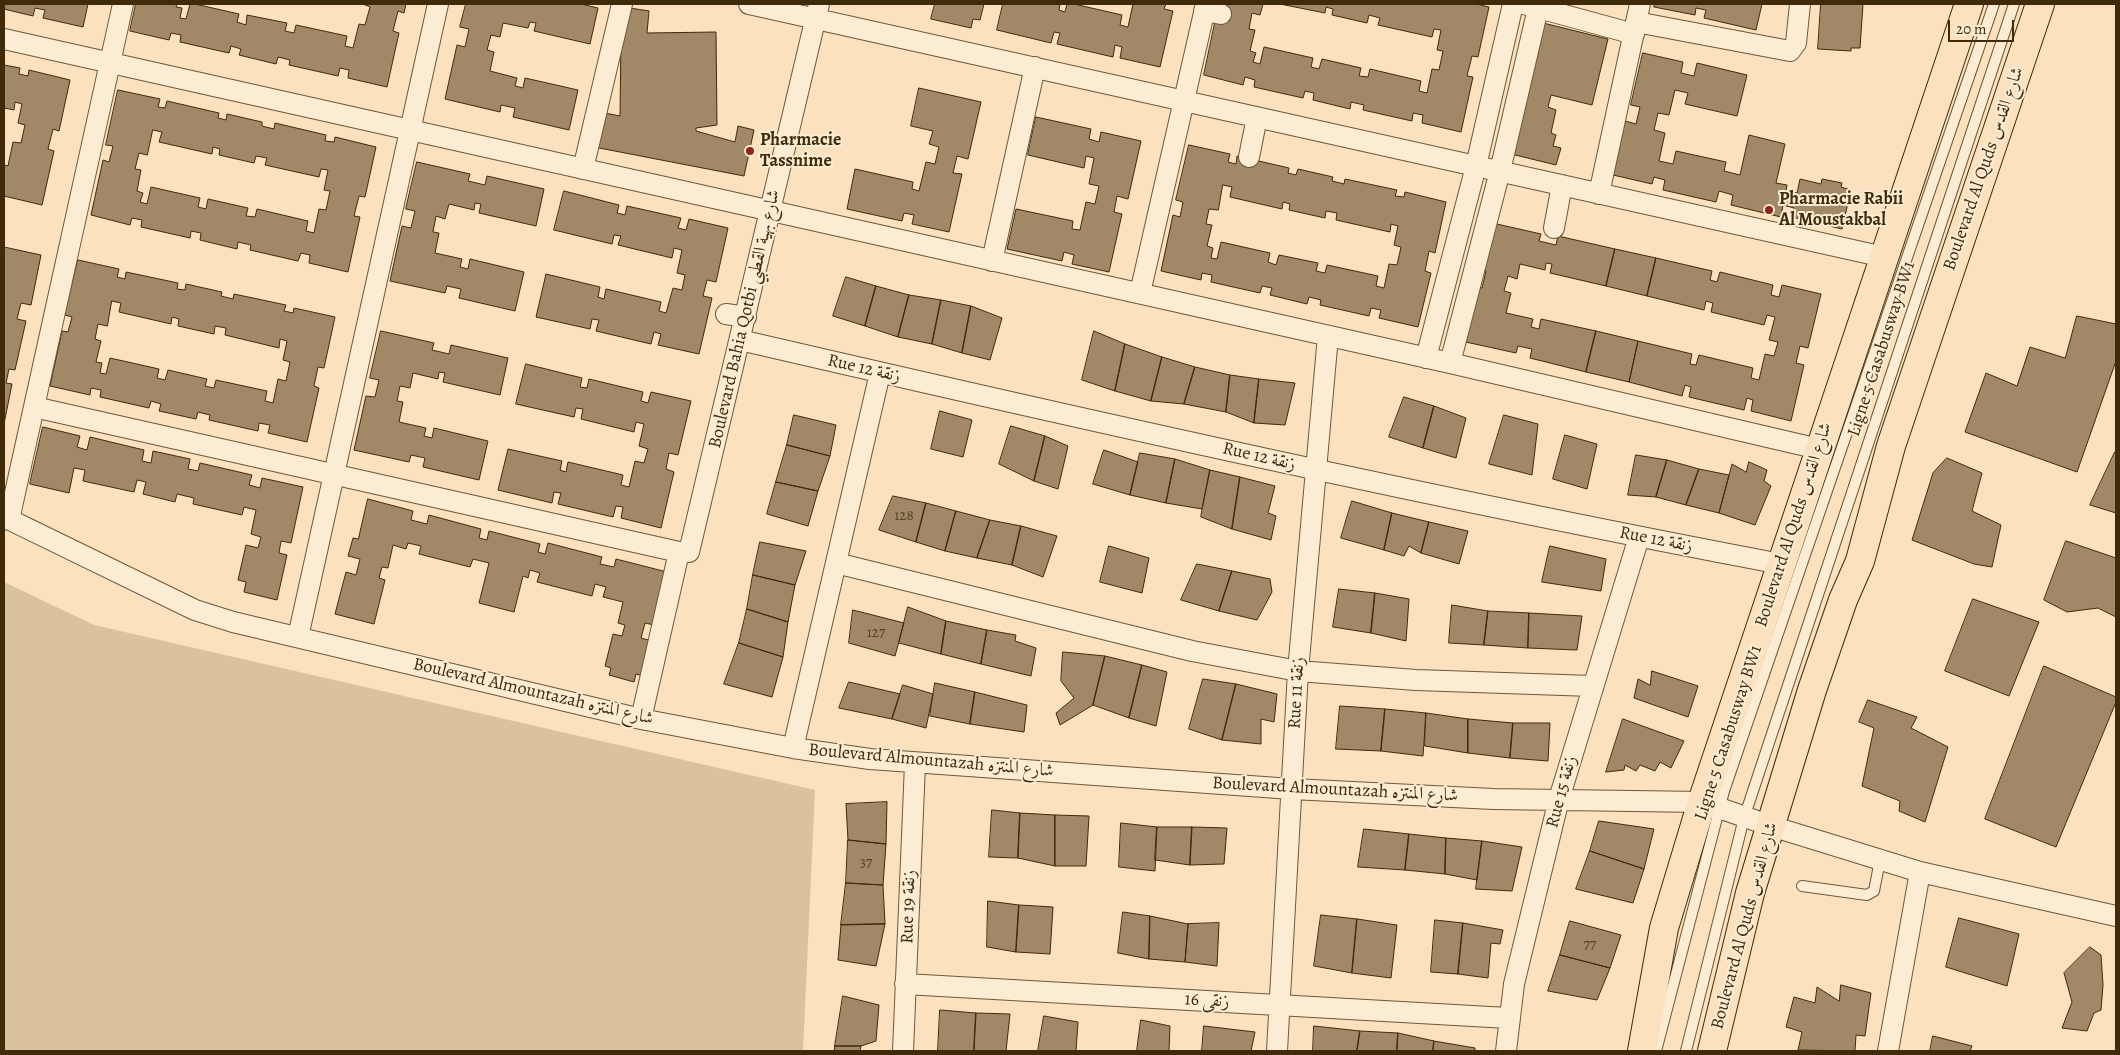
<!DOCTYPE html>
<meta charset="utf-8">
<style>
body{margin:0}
#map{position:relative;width:2120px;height:1055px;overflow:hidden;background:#fbe1bd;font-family:Alegreya,serif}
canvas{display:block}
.frame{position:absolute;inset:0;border:5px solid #3f2a0a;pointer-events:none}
.scale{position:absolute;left:1948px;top:20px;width:66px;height:22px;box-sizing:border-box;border:2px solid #3f2a0a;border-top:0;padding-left:6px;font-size:15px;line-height:18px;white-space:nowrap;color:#3f2a0a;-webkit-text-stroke:4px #fcecd4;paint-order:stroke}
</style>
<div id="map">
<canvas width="2120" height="1055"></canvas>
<div class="frame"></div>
<div class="scale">20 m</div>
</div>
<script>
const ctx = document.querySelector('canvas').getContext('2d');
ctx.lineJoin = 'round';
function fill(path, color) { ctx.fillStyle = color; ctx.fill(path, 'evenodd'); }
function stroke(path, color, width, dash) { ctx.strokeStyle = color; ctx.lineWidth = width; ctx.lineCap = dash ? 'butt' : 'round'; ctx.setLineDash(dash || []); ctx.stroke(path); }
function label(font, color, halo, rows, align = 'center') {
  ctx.font = font + ' Alegreya,Amiri,serif'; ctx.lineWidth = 4; ctx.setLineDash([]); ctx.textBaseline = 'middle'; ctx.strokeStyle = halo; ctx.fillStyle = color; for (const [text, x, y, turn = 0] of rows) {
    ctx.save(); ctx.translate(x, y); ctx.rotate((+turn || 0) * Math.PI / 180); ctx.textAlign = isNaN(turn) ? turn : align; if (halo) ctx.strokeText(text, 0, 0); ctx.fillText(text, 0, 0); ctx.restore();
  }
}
const green = new Path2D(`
 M4,582L94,625L815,790L803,1051H4Z`);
const building = new Path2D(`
 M4,4H88L83,27L43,18L45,10L35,8L33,16L4,9Z
 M136,4H177L176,7L182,8L180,18L186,19L190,4H195L239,14L237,22L246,25L247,15L287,23L285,31L294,33L296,25L347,36L345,46L353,48L359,24L365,25L370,7L363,4H406L404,13L398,11L393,31L399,33L387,87L348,78L349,70L340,68L338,76L289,65L290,60L278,57L276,64L239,55L241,49L231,46L229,53L180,42L181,35L171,33L169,40L130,31Z
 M466,4H581L598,8L590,44L534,31L536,23L530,22L528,28L503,23L500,37L491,35L487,50L494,52L490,71L517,78L515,86L523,88L525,78L578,90L569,130L513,117L515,108L501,105L500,112L445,99L457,45L465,47L469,29L460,27Z
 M935,4H984L980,20L973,19L971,28L931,19Z
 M1003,4H1060L1059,10L1065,12L1067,4H1074L1122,15L1120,25L1128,27L1133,4H1166L1164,9L1173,11L1160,67L1120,58L1122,47L1115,45L1113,57L1057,44L1060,33L1054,32L1051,43L997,30Z
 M1219,4H1263L1260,15L1252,13L1249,29L1255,30L1250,51L1256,53L1253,62L1260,64L1264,47L1313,58L1311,67L1319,69L1322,59L1361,68L1359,76L1368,77L1370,69L1421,81L1419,91L1427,93L1432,69L1439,70L1443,51L1437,50L1441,30L1434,29L1432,37L1378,25L1380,18L1369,15L1367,23L1332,15L1333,9L1326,7L1325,13L1280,4H1476L1489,7L1478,57L1472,56L1467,76L1473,77L1461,132L1422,123L1423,115L1413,113L1412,121L1363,110L1364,105L1351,102L1350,109L1313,100L1314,93L1305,91L1303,98L1254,87L1255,80L1245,77L1243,85L1204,75Z
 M1655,4H1762L1756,30L1704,18L1706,10L1696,8L1695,15L1654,7Z
 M1821,4H1863L1860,48H1851V51L1818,49Z
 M630,8L649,11L647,33L716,32L717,125L696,128V131L735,142L738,126L754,130L744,176L594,147L600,112L620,116L621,38Z
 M1539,22L1608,39L1592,105L1551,95L1548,107L1556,110L1551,133L1556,135L1553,146L1561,148L1556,165L1507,153Z
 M1643,53L1683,62L1681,73L1694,76L1697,63L1747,75L1737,116L1685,104L1688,93L1675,90L1669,115L1658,113L1654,130L1665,133L1659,161L1673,164L1676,151L1726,162L1724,171L1740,175L1749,135L1785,144L1776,183L1787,185L1786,191L1797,193L1800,179L1821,184L1822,179L1842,183L1841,187L1851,190L1842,229L1792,217L1794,208L1783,205L1781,217L1731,205L1733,195L1719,191L1716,202L1663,190L1665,180L1654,177L1652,184L1613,175L1625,121L1636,124L1640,107L1631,105Z
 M4,65L20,68L19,74L28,76L29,70L70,80L59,131L53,129L48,149L54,151L42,205L4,196V165L8,166L13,142L21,143L25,125L18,123L22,104L15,102L14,110L4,108Z
 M919,88L981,102L968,159L957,156L953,173L962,174L949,232L912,224L914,215L904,213L902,221L847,209L855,169L913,182L912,189L919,191L926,162L935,164L939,147L929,144L933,131L911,126Z
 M118,90L160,99L158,107L165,108L167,101L219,113L218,118L226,120L227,114L262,122V126L274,129L275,123L326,135L325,141L334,142L335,137L376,147L365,197L359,196L354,216L360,217L348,272L309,263L310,255L301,253L298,261L250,250L251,245L238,242L237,249L200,240L201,233L191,231L190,238L141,227L142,220L132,218L130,225L91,215L103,160L109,162L113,146L106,145ZM153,130L162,132L159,142L212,154L213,147L220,149L219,155L254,163L256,156L267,158L265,165L319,177L321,169L328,170L324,190L330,191L326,210L319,209L314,233L306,231L308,221L257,209L255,217L246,216L248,208L208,199L206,209L198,207L200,198L151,187L147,204L140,202L143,193L137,191L141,170L135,169L139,153L147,155Z
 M1036,117L1091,129L1089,139L1099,142L1101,132L1141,141L1128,199L1117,196L1114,212L1122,214L1109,272L1072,264L1074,255L1064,252L1062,261L1007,249L1016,209L1073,221L1072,229L1080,230L1086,202L1095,204L1099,186L1089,184L1094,158L1086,156L1084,168L1028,155Z
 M1189,145L1230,154L1228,162L1236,164L1237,156L1289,168L1288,173L1296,175L1298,169L1333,177L1332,181L1344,184L1345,179L1397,190L1395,196L1404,197L1405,192L1446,202L1435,253L1429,251L1425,271L1431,273L1418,327L1379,318L1381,310L1371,308L1369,316L1320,305L1321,300L1309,297L1307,304L1270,295L1272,288L1262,286L1260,293L1211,282L1212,275L1202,273L1201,280L1161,271L1173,215L1180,217L1183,202L1176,200ZM1223,185L1232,187L1230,197L1282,209L1283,202L1290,204L1289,210L1325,218L1326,211L1337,213L1336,220L1390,232L1391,224L1398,226L1394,245L1401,247L1397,265L1389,264L1384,288L1376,286L1378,276L1327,265L1325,273L1316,271L1318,263L1279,255L1276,265L1268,262L1270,253L1221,242L1217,259L1211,258L1213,248L1207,246L1212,225L1206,224L1209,209L1218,210Z
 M417,162L470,174L468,181L485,185L487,176L544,189L536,226L479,213L481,204L475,203L474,210L449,204L445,219L436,216L433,232L439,233L435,253L462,259L460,267L468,269L470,259L524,272L515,311L459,298L461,289L447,286L445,293L390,281L402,226L411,228L415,211L406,209Z
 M564,191L619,205L617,213L625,215L627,206L681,218L678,228L686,230L689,219L728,228L716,282L707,280L703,296L712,298L699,354L658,345L661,334L654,332L651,344L596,331L599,320L592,319L590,329L536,317L546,274L600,287L598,297L604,299L606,289L661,302L659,311L666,313L673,288L682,290L685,275L677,273L682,250L674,248L672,258L618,245L621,236L614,235L612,244L554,230Z
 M1488,222L1541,234L1539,241L1556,245L1558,236L1615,249L1606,286L1550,273L1552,264L1546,263L1545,270L1520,264L1517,279L1508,276L1504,291L1511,293L1506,313L1533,319L1531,327L1539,329L1541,319L1596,331L1586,372L1530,358L1532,349L1518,346L1516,353L1461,341L1474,286L1482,288L1486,271L1477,269Z
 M4,247L41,255L31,305L21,303L17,319L26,321L15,370L9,369L6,383L12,384L4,424Z
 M1615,249L1656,258L1647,296L1606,286Z
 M1656,258L1712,271L1710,280L1717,282L1720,272L1773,285L1771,295L1779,297L1782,285L1821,294L1808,348L1800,346L1796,363L1804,365L1791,421L1751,411L1753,400L1747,398L1744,410L1689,397L1691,387L1685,385L1682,396L1629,382L1638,341L1692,354L1690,364L1696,365L1699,355L1753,368L1751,378L1759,380L1765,354L1774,356L1778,342L1769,340L1775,317L1767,315L1764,325L1711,312L1713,303L1706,301L1704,310L1647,296Z
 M78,260L119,269L117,277L125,279L126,272L178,283L177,289L185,290L186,284L222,292L221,296L233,299L234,294L286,305L284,311L293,313L294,308L335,317L324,368L318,367L314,386L319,388L307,442L268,433L270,425L259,423L258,431L209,420L210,415L198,412L196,419L159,411L161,404L151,401L149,408L100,397L101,390L91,388L90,395L50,386L62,331L68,332L72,317L65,315ZM112,301L121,303L119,312L171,324L172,317L179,319L178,326L214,334L215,326L226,328L225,335L279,348L280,339L287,341L283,360L290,362L286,381L278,379L273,403L265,401L267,391L216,380L214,388L205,386L207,379L168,370L165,380L157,378L159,369L110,358L106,374L100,373L102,363L96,362L101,341L95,339L98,324L107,326Z
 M846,277L876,286L865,326L833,316Z
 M876,286L909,295L898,337L865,326Z
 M909,295L941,300L932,344L898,337Z
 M941,300L971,306L962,353L932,344Z
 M971,306L1002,318L990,360L962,353Z
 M2077,316L2116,324V361L2077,472L1965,432L1986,373L2017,386L2030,347L2065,358Z
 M381,331L434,343L432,350L449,354L451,345L508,358L500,395L443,382L445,373L439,372L438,379L413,373L410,388L400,386L397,401L403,402L399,422L426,428L424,436L432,438L434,428L488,441L479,480L423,467L425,458L411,455L409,462L354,450L366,396L375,397L379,380L370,378Z
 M1094,331L1125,344L1115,391L1082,380Z
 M1596,331L1638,341L1629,382L1586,372Z
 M1125,344L1162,357L1151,401L1115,391Z
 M1162,357L1195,367L1184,404L1151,401Z
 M526,364L582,378L580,387L587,388L589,379L643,392L641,401L648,403L651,392L691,401L678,455L669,453L666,469L674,472L661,528L621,518L623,507L616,506L613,517L558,504L561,493L554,492L552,503L498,490L508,449L562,461L560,470L566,472L568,462L623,475L621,485L629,487L635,461L644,463L648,449L639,446L644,424L636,422L634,432L581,419L583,409L576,408L574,417L516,404Z
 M1195,367L1230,375L1226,412L1184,404Z
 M1230,375L1259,379L1254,423L1226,412Z
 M1259,379L1295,383L1285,425L1254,423Z
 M1404,397L1434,406L1423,448L1389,437Z
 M1434,406L1466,418L1456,458L1423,448Z
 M940,411L972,420L963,457L931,449Z
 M794,415L836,425L830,456L787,445Z
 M1504,415L1538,424L1532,475L1489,464Z
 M1011,426L1045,436L1034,481L999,464Z
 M43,427L80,436L77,447L87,450L90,437L144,450L142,461L151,463L153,451L190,459L188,469L198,471L200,463L252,475L249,485L260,488L262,478L303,487L291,543L281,541L279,553L287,555L277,600L244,592L246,582L238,580L246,545L258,548L261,537L251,534L256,510L244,507L242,515L193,504L194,498L177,494L175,502L143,494L146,482L137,480L134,492L83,481L85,470L74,468L69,493L30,484Z
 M1565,435L1597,444L1587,489L1553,479Z
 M1045,436L1068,446L1058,489L1034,481Z
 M787,445L830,456L818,491L776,482Z
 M1104,450L1138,462L1130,495L1093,484Z
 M2115,452H2116V513L2090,505Z
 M1140,453L1175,459L1166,503L1130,495Z
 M1636,455L1667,460L1656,497L1628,495Z
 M1947,458L1982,473L1972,511L2001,525L1992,567L1974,564L1912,540L1933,473Z
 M1175,459L1210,470L1202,509L1166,503Z
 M1667,460L1699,469L1686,505L1656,497Z
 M1749,462L1767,470L1764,481L1771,486L1755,525L1719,513L1732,464L1746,472Z
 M1699,469L1729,475L1719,513L1686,505Z
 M1210,470L1240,477L1232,529L1201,517Z
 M1240,477L1275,486L1268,513L1276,516L1271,540L1232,529Z
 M776,482L818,491L808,526L767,514Z
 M893,496L926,503L916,542L879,530Z
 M368,499L413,511L411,520L427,524L429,515L481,529L479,538L487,540L489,531L540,544L538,552L545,554L548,543L602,557L600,564L614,567L616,559L667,572L654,625L645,623L641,638L652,641L643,676L636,674L634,682L609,675L611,668L605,666L613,634L622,636L625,625L618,623L623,602L603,597L606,587L595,584L592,596L537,582L540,573L530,570L528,578L523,576L514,612L479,603L489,563L473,559L470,567L419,554L421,546L408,543L406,549L393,545L388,568L382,567L379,578L385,580L374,624L335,614L346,572L356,575L360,559L348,556L353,538L358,539Z
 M1352,501L1392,513L1384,550L1341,538Z
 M926,503L956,511L945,551L916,542Z
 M956,511L990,520L977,558L945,551Z
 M1392,513L1429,522L1421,553L1409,546L1404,556L1384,550Z
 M990,520L1021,526L1012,565L977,558Z
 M1429,522L1468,531L1459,564L1421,553Z
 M1021,526L1057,536L1043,577L1012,565Z
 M2066,541L2116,558V617L2098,608L2067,612L2044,600Z
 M760,542L806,551L795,585L753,575Z
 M1109,546L1149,558L1142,593L1100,582Z
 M1550,546L1606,559L1601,591L1542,582Z
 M1197,564L1232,571L1219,611L1181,600Z
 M1232,571L1270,579L1272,592L1257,620L1219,611Z
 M753,575L795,585L788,622L747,609Z
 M1339,589L1375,593L1371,633L1333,627Z
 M1375,593L1409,599L1406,641L1371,633Z
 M1973,599L2039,622L2009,696L1945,671Z
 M1452,605L1488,611L1484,645L1449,643Z
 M908,607L946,621L941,654L899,643Z
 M747,609L788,622L783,657L739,643Z
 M853,610L904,623L895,656L849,643Z
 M1488,611L1529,613L1528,648L1484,645Z
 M1529,613L1582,616L1577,650L1528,648Z
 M946,621L987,630L981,664L941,654Z
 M987,630L1016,635L1015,641L1036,648L1031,676L981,664Z
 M739,643L783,657L772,697L724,684Z
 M1063,652L1105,656L1093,705L1060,725L1056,713L1074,698L1061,681Z
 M1105,656L1142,665L1129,718L1093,705Z
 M1142,665L1167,672L1156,726L1129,718Z
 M2044,666L2116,697V702L2056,847L1985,819Z
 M1652,671L1698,686L1688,717L1634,698L1638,679L1650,685Z
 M1203,679L1236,684L1222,740L1189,729Z
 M849,682L900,694L892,719L839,708Z
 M935,683L975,692L970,724L930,716Z
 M1236,684L1277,694L1274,722L1261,719V744L1222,740Z
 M903,685L933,694L926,728L892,719Z
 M975,692L1027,705L1024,732L970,724Z
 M1868,700L1917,717L1911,728L1948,747L1925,822L1899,811L1900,801L1862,786L1874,728L1859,722Z
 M1340,706L1385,709L1381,751L1336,749Z
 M1385,709L1426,713L1423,756L1381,751Z
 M1426,713L1468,719V753L1425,746Z
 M1468,719L1513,723L1510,758L1468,753Z
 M1623,719L1684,741L1671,768L1660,762L1655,771L1640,765L1636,771L1625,765L1624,770L1606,772Z
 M1513,723H1550L1548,761L1510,758Z
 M887,802L886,844L848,840L846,804Z
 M992,810L1020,813L1018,858L989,857Z
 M1020,813L1055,815V866L1018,858Z
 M1055,815L1089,816L1086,866H1055Z
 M1599,821L1654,829L1644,869L1590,851Z
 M1121,823L1157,827L1155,871L1119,867Z
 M1157,827H1192L1190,865L1155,860Z
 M1192,827L1227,828L1224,864L1190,865Z
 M1364,829L1409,834L1405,870L1358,867Z
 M1409,834L1446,838L1445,874L1405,870Z
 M1446,838L1482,841L1477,880L1445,874Z
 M848,840L886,844L883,885L846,883Z
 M1482,841L1522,847L1512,891L1476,889Z
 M1590,851L1644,869L1633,903L1576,889Z
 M846,883L883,885L885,924L841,925Z
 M988,901L1019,905L1016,952L987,947Z
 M1019,905L1053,907L1050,954L1016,952Z
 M1123,912L1150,916L1149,959L1118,953Z
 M1321,915L1357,919L1352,973L1314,966Z
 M1150,916L1188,924L1185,962L1149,959Z
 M1959,918L2019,934L2007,986L1946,967Z
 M1357,919L1397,925L1391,978L1352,973Z
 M1435,920L1463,923L1458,974L1431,972Z
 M1570,921L1621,935L1610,968L1560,955Z
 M1219,923L1217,966L1185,962L1188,924Z
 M1463,923L1503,930L1500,944L1491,943L1488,978L1458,974Z
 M885,924L876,966L838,960L841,925Z
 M2090,947L2101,955L2103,985L2101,1010L2094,1013L2087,1031L2062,1028L2072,1002L2064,973Z
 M1560,955L1610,968L1597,1000L1548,991Z
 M1841,985L1871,993L1865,1036L1856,1035L1855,1051L1798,1050L1802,1032L1786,1027L1794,997L1815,1003L1817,987L1839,1001Z
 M843,996L879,1005L876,1041L861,1046H835Z
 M940,1010L976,1013L974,1051H938Z
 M976,1013L1010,1014L1006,1051H974Z
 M1044,1016L1078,1022L1076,1051H1038Z
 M1141,1020L1170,1026L1169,1051H1137Z
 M1204,1026L1255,1032L1251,1051H1202Z
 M1314,1026L1360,1031L1357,1051H1313Z
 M1360,1031L1398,1033L1397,1051H1357Z
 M1398,1033L1434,1041L1433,1051H1397Z
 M1933,1036L1972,1046L1970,1051H1930Z
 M1434,1041L1475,1048V1051H1433Z
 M835,1046H861L860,1051H835Z`);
const lane = new Path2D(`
 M1802,886L1867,895L1874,891L1880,860
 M1656,1051L1724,791L1994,4
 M1686,1051L1744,818L2014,4`);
const street = new Path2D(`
 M749,4L1884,257
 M1524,4L1634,34
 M1204,11L1221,14
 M1636,22L1790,51L1796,43L1800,4
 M4,39L1450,363L1819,449
 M1249,157L1257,117
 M583,169L622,4
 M1599,194L1640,4
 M1554,228L1562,185
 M992,261L1035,67
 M1140,293L1206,4
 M726,314L746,317
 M740,340C1085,420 1432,498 1781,564
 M1426,358L1476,166L1513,4
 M1450,363L1500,171L1539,4
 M34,407L679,552H689L819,4
 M4,517L195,610L233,622L641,719L793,748L870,759L1292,789L1493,799L1702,802L1771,826L1920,872L2116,916
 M9,520L123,4
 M836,563L1192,651L1298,671L1416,680L1592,686
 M298,637L438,4
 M641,719L679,552
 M793,748L880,373
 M905,984L1508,1018
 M903,1051L915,764
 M1277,1051L1298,671L1328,336
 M1506,1051L1514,984L1559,799L1639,537
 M1888,1051L1920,872`);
const primary = new Path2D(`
 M1642,1051L1664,928L1702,802L1969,4
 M1712,1051L1750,893L1812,690L1843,600L1860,561L1891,446L2040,4`);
const markers = [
 [750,151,5,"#8f2418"],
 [1769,210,5,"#8f2418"]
];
const numberNames = [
 ["128",904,516],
 ["127",876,633],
 ["37",866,863],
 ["77",1590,945]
];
const poiNames = [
 ["Pharmacie",760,141],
 ["Tassnime",760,162],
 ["Pharmacie Rabii",1779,200],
 ["Al Moustakbal",1779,221]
];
const streetNames = [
 ["Boulevard Al Quds شارع القدس",1984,169,-71],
 ["Boulevard Bahia Qotbi شارع بهية القطبي",745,319,-77],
 ["Ligne 5 Casabusway BW1",1882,349,-72],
 ["Rue 12 زنقة",864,369,13],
 ["Rue 12 زنقة",1259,457,13],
 ["Boulevard Al Quds شارع القدس",1794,525,-72],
 ["Rue 12 زنقة",1656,540,11],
 ["Boulevard Almountazah شارع المنتزه",533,692,13],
 ["Rue 11 زنقة",1297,693,-87],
 ["Ligne 5 Casabusway BW1",1729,733,-72],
 ["Boulevard Almountazah شارع المنتزه",931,761,5],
 ["Boulevard Almountazah شارع المنتزه",1335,790,3],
 ["Rue 15 زنقة",1562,792,-75],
 ["Rue 19 زنقة",909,907,-88],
 ["Boulevard Al Quds شارع القدس",1745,926,-75],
 ["زنقى 16",1207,1001,3]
];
fill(green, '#dbc29f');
fill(building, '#a18967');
stroke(building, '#3f2a0a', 1);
stroke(lane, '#6e5837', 12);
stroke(street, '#6e5837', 22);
stroke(primary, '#3f2a0a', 30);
stroke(lane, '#fcecd4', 10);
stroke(street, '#fcecd4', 20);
stroke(primary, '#fbe1bd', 28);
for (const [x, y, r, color] of markers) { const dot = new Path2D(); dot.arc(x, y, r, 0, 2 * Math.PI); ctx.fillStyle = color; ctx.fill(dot); stroke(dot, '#fcecd4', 2); }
label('15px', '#584221', null, numberNames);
label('bold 18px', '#3f2a0a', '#fcecd4', poiNames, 'left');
label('18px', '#3f2a0a', '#fcecd4', streetNames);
</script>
